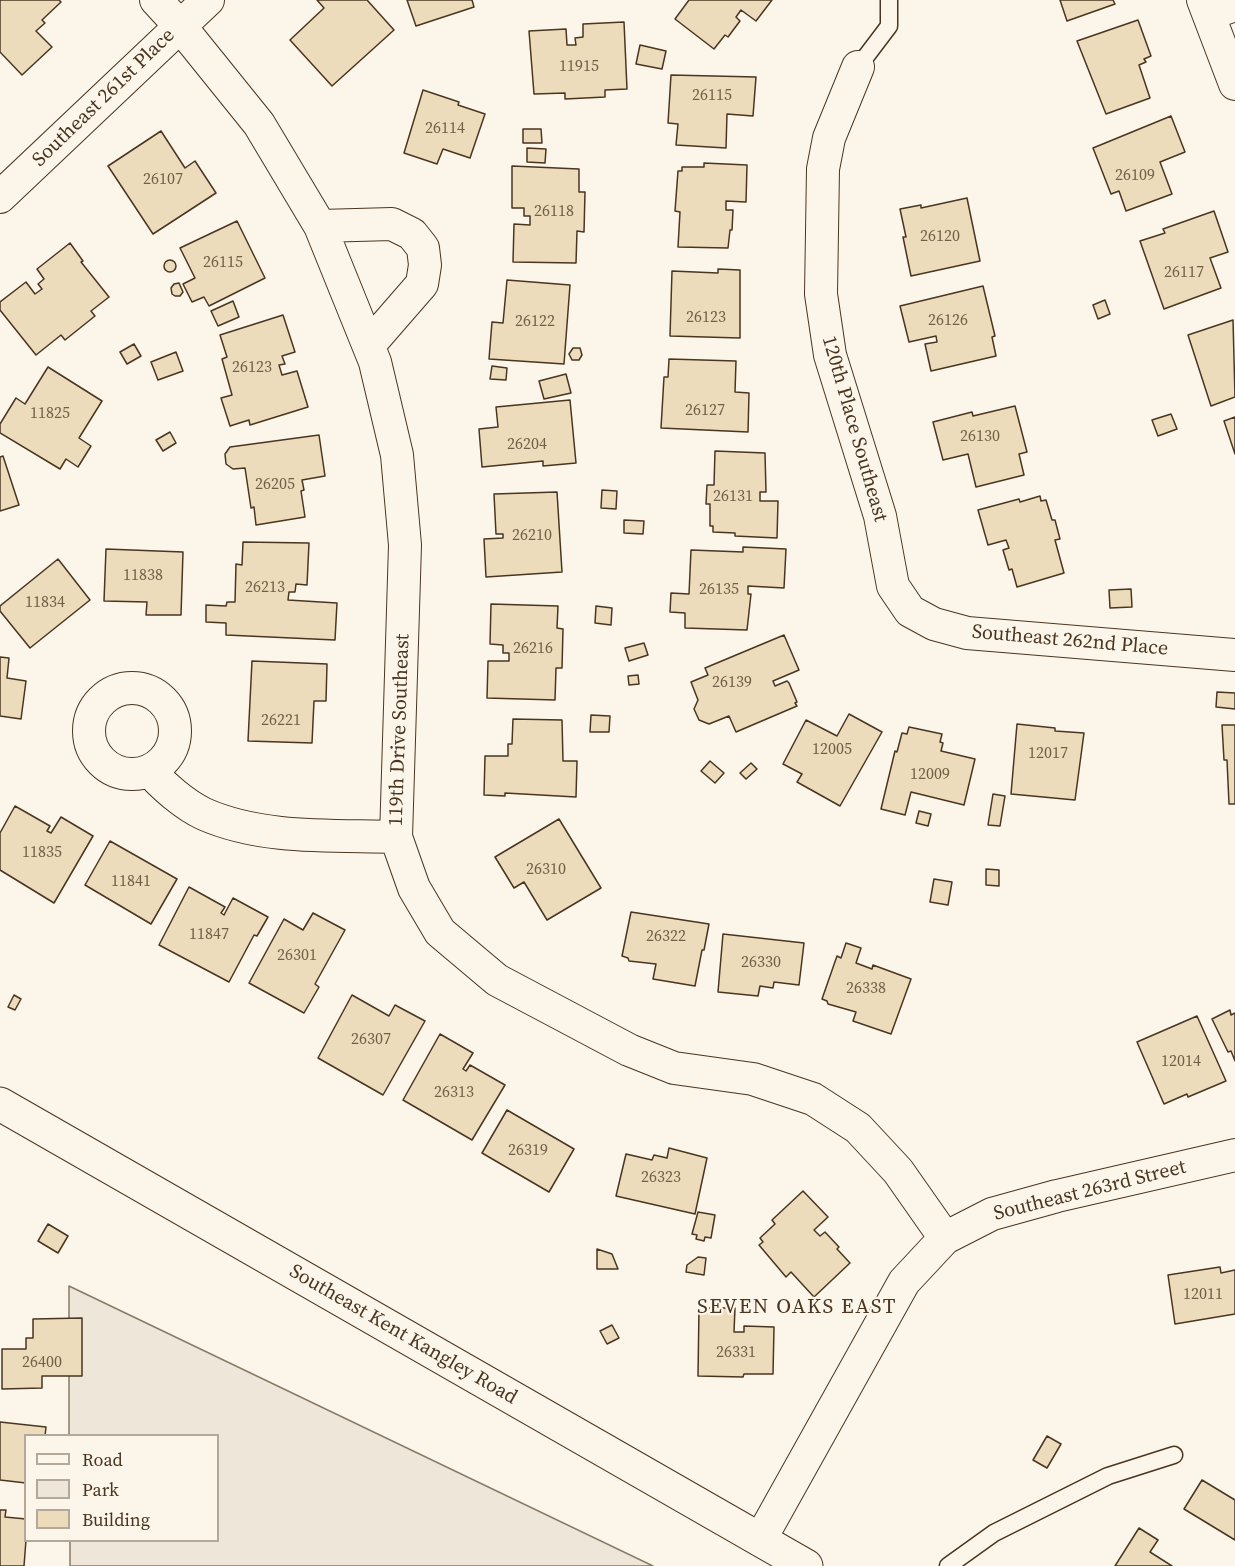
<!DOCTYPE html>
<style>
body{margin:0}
#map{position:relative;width:1235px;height:1566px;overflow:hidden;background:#fbf6e9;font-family:"Source Serif 4",serif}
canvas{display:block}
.legend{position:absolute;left:24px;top:1434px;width:195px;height:108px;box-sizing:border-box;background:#fbf6e9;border:2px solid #b4a999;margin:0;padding:8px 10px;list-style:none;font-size:18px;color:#4a3520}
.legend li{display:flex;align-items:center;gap:12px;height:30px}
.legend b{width:30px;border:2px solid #b4a999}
</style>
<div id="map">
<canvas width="1235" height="1566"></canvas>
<ul class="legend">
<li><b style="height:8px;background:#fbf6e9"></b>Road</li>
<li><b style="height:16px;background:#ede6d9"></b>Park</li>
<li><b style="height:16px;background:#ecdcbc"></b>Building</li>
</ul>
</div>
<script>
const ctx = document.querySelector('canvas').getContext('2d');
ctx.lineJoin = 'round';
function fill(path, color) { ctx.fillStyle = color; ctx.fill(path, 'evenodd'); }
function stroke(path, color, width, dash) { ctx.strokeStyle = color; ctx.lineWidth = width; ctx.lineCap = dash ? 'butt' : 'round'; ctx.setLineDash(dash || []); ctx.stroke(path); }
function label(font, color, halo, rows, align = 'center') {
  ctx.font = font + ' "Source Serif 4",serif'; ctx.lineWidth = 4.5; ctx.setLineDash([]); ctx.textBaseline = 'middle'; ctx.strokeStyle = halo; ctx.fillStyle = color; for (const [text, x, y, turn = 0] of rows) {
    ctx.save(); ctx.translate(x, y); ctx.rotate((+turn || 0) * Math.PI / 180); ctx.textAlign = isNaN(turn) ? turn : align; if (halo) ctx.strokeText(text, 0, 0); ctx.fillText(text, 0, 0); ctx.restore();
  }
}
const green = new Path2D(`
 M69,1286L653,1566H70V1541L218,1540V1436L69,1435Z`);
const building = new Path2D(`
 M0,0H59L61,2L42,20L45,23L36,31L52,47L22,75L0,52Z
 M317,0H367L394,30L332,86L290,40L324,8Z
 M407,0H472L474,7L416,26Z
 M689,0H772L756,21L741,10L736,17L740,21L728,37L725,35L714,49L675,19Z
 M1060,0H1113L1115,4L1067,21Z
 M1138,20L1151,56L1144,59L1146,62L1139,65L1150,98L1106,114L1077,41Z
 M624,22L627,89L605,90V97L565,99V93L534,94L529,31L566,29L567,45H576L575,38L583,37V24Z
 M640,45L666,51L662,69L636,64Z
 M671,75L756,77L753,116L727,114L726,148L676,145L678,124L668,123Z
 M423,90L459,102L458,105L485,114L470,158L443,149L437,164L404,153Z
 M1171,116L1185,152L1160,162L1172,194L1126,211L1119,191L1111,194L1093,148Z
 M523,129H541L542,143H523Z
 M161,131L185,168L195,161L216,193L153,234L108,166Z
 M527,148L546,149L545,163L527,162Z
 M704,163L747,165L746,202L726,201V210H733L732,230H730L728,248L678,247L680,212L675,211L678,171H682V167H704Z
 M512,166L579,169V192H585L584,232L577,231L576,263L513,262L514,224L530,225V216H524V208H512Z
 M967,198L980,261L911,276L903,237H906L900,209L921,205V208Z
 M1214,211L1228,252L1210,258L1221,288L1164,309L1140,241L1165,233L1163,229Z
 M237,221L265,278L209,306L204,297L192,302L183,284L195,278L180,248Z
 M70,243L83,261L81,262L109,297L91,311L95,316L65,340L61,335L36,355L0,310V302L26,282L35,294L42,289L38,284L44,279L37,269Z
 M164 266a6 6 0 1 1 12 0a6 6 0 1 1-12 0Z
 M718,269L740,270V338L670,336L672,271L718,273Z
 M507,280L570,285L564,364L489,359L492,322L503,323Z
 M179,283L183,292L180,296H175L172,294L171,288L174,284Z
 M983,286L995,336L992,337L996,356L931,371L925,344L937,342L936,336L909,342L900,306Z
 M1105,300L1110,314L1098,319L1093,305Z
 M233,301L239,317L218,326L211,311Z
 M283,315L295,352L282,356L285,364L279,365L282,375L297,371L308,407L250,425L249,420L230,426L221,398L232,395L222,359L227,357L220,335Z
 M1233,320L1235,397L1211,406L1188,335Z
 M134,344L141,356L127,364L120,352Z
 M573,348H580L582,355L579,360H572L569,354Z
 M176,352L183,371L158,380L151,362Z
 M669,359L736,361L735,392L749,393L748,432L661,428L664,377H668Z
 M492,366L507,368L506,380L490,379Z
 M48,367L102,401L79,438L91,446L78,467L66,459L60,469L0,433V424L16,398L25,404Z
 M566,374L571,393L544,399L539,381Z
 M570,400L576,463L543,466V461L482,467L479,429L498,427L496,407Z
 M1015,406L1027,452L1019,454L1024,475L976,487L968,454L943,460L933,422L972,412L973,416Z
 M1171,414L1177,429L1158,436L1152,420Z
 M1235,417V454L1224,421Z
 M170,432L176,443L163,451L156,440Z
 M319,435L325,476L302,480L304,490L301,491L305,517L256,525L254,507L251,508L245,468L233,469L226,464L225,454L230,447Z
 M715,451L765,453L766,492H760V501H778L777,538L735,536V533L713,532V526H710V504H706L707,485H714Z
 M3,456L19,505L0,511V457Z
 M602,490L617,491L616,509L601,508Z
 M557,492L562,572L486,577L484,539L503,538V534H496L494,494Z
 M1040,496L1041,501L1046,500L1052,520H1055L1060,539L1055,540L1064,573L1017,587L1012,569L1009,570L1003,550L1009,548L1006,540L988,545L978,510L1019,499L1020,502Z
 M624,520L644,521L643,534L624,533Z
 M243,542L309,543L307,585L296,584L295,592H289L288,600L337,603L335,640L226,635V623L206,622V605L226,606L227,602H235L236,564L242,565Z
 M743,547L786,549L784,588L748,586V594H751L747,630L685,628V613L670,612L671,593L689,594L691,550L743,552Z
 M106,549L183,552L181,615H146L147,602L104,601Z
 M58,559L90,600L30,648L0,611V606Z
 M1131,589L1132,607L1110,608L1109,590Z
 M491,604L558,606L557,628L563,629L562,668H556L555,700L487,698L488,661H509V653H503V645L490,644Z
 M596,606L612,608L611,625L595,623Z
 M784,635L799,670L773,681L775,686L787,681L789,683L797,702L795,703L797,706L736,732L729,716L709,724L699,720L694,709L698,700L691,682L708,675L705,668Z
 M644,643L648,655L629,661L625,648Z
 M0,657L9,658L7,678L26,681L21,719L0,716Z
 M252,661L327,664L326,701H314L312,743L248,741Z
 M638,675L639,684L629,685L628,676Z
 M1217,692L1235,693V709L1216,707Z
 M849,714L882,732L840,806L797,782L802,774L783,764L806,720L837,736Z
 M591,715L610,716L609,732H590Z
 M513,719L562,720L563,761H577L576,797L505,793V796L484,795L485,756H508V744H512Z
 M1017,724L1055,728V731L1084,733L1075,800L1011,794Z
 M1222,725H1235V804H1229L1227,760H1224Z
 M909,727L942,734L940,742L943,743L941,751L975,759L964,805L911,792L905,815L881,809L895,751L897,752L902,733L907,734Z
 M710,761L724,773L715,783L701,771Z
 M751,763L757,769L746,779L740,773Z
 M993,794L1005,796L1000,826L988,825Z
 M15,806L50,826L47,831L51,833L61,817L93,836L54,903L0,870V833Z
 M919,811L931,814L928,826L916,823Z
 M559,819L601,888L547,920L524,882L514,888L495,857Z
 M110,841L177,879L151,924L85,885Z
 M986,869L999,870V886L986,885Z
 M934,879L952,882L948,905L930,902Z
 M189,887L225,907L221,913L224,915L233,898L268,917L257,936L254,935L229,982L159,945Z
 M631,912L709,924L704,950H702L695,986L653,979L656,964L629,961L628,958L622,956Z
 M313,913L345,930L315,984L319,987L304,1013L249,983L284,919L303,930Z
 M723,934L804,943L799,985L774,982L773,988L760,986L758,996L718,992Z
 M846,943L861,948L856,963L872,969L873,965L911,979L891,1034L853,1021L856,1012L828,1004L827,1001L822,999L837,956L841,958Z
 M14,995L21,999L15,1010L8,1007Z
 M352,995L389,1016L395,1005L425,1021L383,1095L318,1058Z
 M1230,1010L1231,1015L1235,1013V1061L1231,1051L1228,1052L1212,1019Z
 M1197,1016L1226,1081L1188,1097L1187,1094L1164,1104L1137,1042Z
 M440,1034L473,1053L463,1069L466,1071L470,1065L505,1085L472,1140L403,1100Z
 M507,1110L574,1149L549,1192L482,1153Z
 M669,1148L707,1158L695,1214L616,1196L626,1154L652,1160L654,1155L667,1158Z
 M803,1191L828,1217L814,1230L820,1236L825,1232L839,1247L837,1249L850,1263L814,1297L791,1272L786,1277L759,1245L763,1242L760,1238L775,1224L772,1220Z
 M698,1212L715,1215L711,1238L705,1237L704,1241L696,1239L697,1235L692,1234Z
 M48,1224L68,1236L58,1253L38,1241Z
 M597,1249L612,1254L618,1269H597Z
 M698,1257L706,1258L704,1275L686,1272L687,1265Z
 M1220,1267L1221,1273L1235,1270V1314L1175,1324L1168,1275Z
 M699,1308H735L734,1332H744V1326L774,1327L773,1374H744L743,1377L698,1376Z
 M82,1318V1376H42V1388L2,1389V1349H26V1338H33V1319Z
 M612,1325L619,1338L607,1344L600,1331Z
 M0,1422L46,1427L45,1436H26V1483L0,1480Z
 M1047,1436L1061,1444L1047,1468L1033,1460Z
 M1202,1480L1235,1500V1540L1184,1509Z
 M0,1510H6L5,1517L26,1519V1540L24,1566H0Z
 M1139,1528L1158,1540L1150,1552L1172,1566H1115Z`);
const service = new Path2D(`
 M858,67L889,26V0
 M948,1566L994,1533L1108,1476L1174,1455`);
const minor = new Path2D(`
 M156,0L180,26L259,124L320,226L375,362L397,455L405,545L396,837L414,888L440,932L497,980L629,1050L674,1068L753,1079L813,1099L858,1128L898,1171L945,1238
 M1203,0L1235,84
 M1209,14L1235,5
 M858,67L829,138L823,169L821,294L830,355L880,516L893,586L910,611L934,624L967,633L1235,655
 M0,197L208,0
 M320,226L392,224L412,234L423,248L425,265L422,284L369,345
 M89 731a43 43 0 1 1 86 0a43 43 0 1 1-86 0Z
 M150,771C163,786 185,805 204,814C263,840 333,835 396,837
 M760,1540L904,1282L945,1238L992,1214L1057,1196L1235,1155`);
const primary = new Path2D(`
 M0,1104L806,1566`);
const numberNames = [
 ["11915",579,67],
 ["26115",712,96],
 ["26114",445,129],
 ["26109",1135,176],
 ["26107",163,180],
 ["26118",554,212],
 ["26120",940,237],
 ["26115",223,263],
 ["26117",1184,273],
 ["26123",706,318],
 ["26126",948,321],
 ["26122",535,322],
 ["26123",252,368],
 ["26127",705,411],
 ["11825",50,414],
 ["26130",980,437],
 ["26204",527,445],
 ["26205",275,485],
 ["26131",733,497],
 ["26210",532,536],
 ["11838",143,576],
 ["26213",265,588],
 ["26135",719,590],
 ["11834",45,603],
 ["26216",533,649],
 ["26139",732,683],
 ["26221",281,721],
 ["12005",832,750],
 ["12017",1048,754],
 ["12009",930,775],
 ["11835",42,853],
 ["26310",546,870],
 ["11841",131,882],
 ["11847",209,935],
 ["26322",666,937],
 ["26301",297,956],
 ["26330",761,963],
 ["26338",866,989],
 ["26307",371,1040],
 ["12014",1181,1062],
 ["26313",454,1093],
 ["26319",528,1151],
 ["26323",661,1178],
 ["12011",1203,1295],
 ["26331",736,1353],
 ["26400",42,1363]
];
const streetNames = [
 ["Southeast 261st Place",104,98,-44],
 ["120th Place Southeast",854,429,74],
 ["Southeast 262nd Place",1070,641,5],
 ["119th Drive Southeast",400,730,-88],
 ["Southeast 263rd Street",1090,1191,-14],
 ["Southeast Kent Kangley Road",403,1335,30]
];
const neighbourhoodNames = [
 ["SEVEN OAKS EAST",797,1308]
];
fill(green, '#ede6d9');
stroke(green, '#887966', 1.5);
fill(building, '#ecdcbc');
stroke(building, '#4a3520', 1.5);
stroke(service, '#4a3520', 19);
stroke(minor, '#4a3520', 34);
stroke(primary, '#4a3520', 35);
stroke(service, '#fbf6e9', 16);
stroke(minor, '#fbf6e9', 32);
stroke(primary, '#fbf6e9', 33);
label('16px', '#725f47', null, numberNames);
label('20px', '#4a3520', '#fbf6e9', streetNames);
ctx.letterSpacing = '1.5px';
label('21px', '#4a3520', '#fbf6e9', neighbourhoodNames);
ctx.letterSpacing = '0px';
</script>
